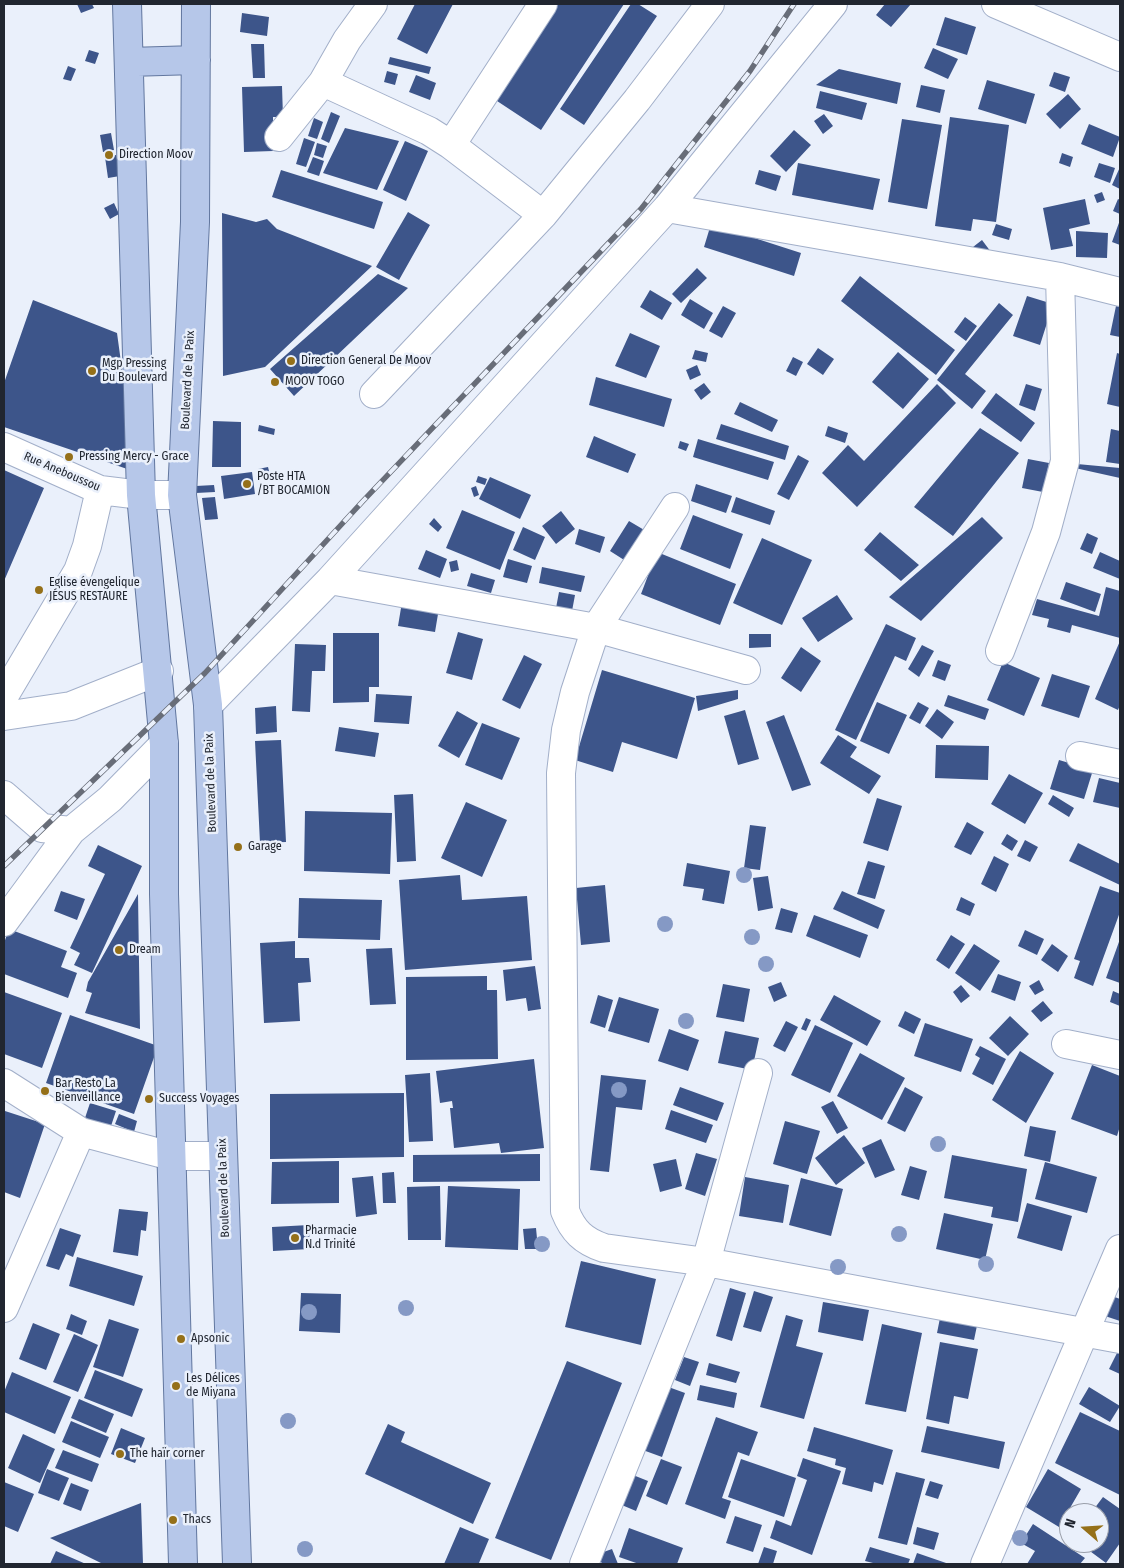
<!DOCTYPE html>
<meta charset="utf-8">
<style>
body{margin:0}
#map{position:relative;width:1124px;height:1568px;overflow:hidden;background:#eaf0fb;font-family:"Fira Sans Condensed",sans-serif}
canvas{display:block}
.frame{position:absolute;inset:0;border:5px solid #212630;pointer-events:none}
.north{position:absolute;left:1059px;top:1503px;width:50px;height:50px;box-sizing:border-box;background:#eaf0fb;border:1px solid #9a9faa;border-radius:50%;rotate:289deg;font-size:14px;font-weight:700;line-height:20px;text-align:center;color:#212630}
.north::after{content:'';display:block;margin:auto;width:18px;height:22px;background:#957019;clip-path:polygon(50% 0,100% 100%,50% 72%,0 100%)}
</style>
<div id="map">
<canvas width="1124" height="1568"></canvas>
<div class="frame"></div>
<div class="north">N</div>
</div>
<script>
const ctx = document.querySelector('canvas').getContext('2d');
ctx.lineJoin = 'round';
function fill(path, color) { ctx.fillStyle = color; ctx.fill(path, 'evenodd'); }
function stroke(path, color, width, dash) { ctx.strokeStyle = color; ctx.lineWidth = width; ctx.lineCap = dash ? 'butt' : 'round'; ctx.setLineDash(dash || []); ctx.stroke(path); }
function label(font, color, halo, rows, align = 'center') {
  ctx.font = font + ' "Fira Sans Condensed",sans-serif'; ctx.lineWidth = 5; ctx.setLineDash([]); ctx.textBaseline = 'middle'; ctx.strokeStyle = halo; ctx.fillStyle = color; for (const [text, x, y, turn = 0] of rows) {
    ctx.save(); ctx.translate(x, y); ctx.rotate((+turn || 0) * Math.PI / 180); ctx.textAlign = isNaN(turn) ? turn : align; if (halo) ctx.strokeText(text, 0, 0); ctx.fillText(text, 0, 0); ctx.restore();
  }
}
const building = new Path2D(`
 M77,4H92L94,8L81,13Z
 M415,4H453L427,54L397,39Z
 M557,4H624L541,130L494,99Z
 M631,4H638L657,16L584,125L560,109Z
 M885,4H911L891,27L876,15Z
 M242,13L269,17L267,36L240,32Z
 M945,17L976,27L967,55L936,45Z
 M251,44H264L265,78H253Z
 M933,48L958,59L948,79L924,68Z
 M89,50L99,53L95,64L85,61Z
 M390,57L431,67L429,74L388,64Z
 M68,66L76,69L71,81L63,79Z
 M839,69L901,83L897,104L816,85Z
 M387,71L398,74L395,85L384,82Z
 M1054,72L1070,77L1065,92L1049,86Z
 M416,75L436,83L430,100L409,92Z
 M987,80L1035,94L1026,124L978,109Z
 M921,85L945,90L940,113L916,107Z
 M282,86L283,117H273V151L244,152L242,87Z
 M820,91L867,103L862,120L816,108Z
 M1068,94L1081,109L1060,129L1046,114Z
 M331,112L340,116L329,143L321,139Z
 M824,114L833,126L823,134L814,121Z
 M950,117L1009,125L996,222L973,219L971,231L935,226Z
 M314,118L323,122L317,139L308,136Z
 M902,119L942,125L927,209L888,202Z
 M1089,124L1120,137L1113,157L1081,144Z
 M345,128L399,141L377,190L323,173Z
 M794,130L811,145L786,172L770,156Z
 M111,133L114,150L103,152L100,135Z
 M304,138L315,142L306,167L296,164Z
 M405,141L428,151L406,201L383,190Z
 M317,143L327,146L323,158L314,155Z
 M1062,153L1073,157L1070,167L1059,163Z
 M116,155L120,176L108,178L105,157Z
 M313,157L324,161L319,176L307,172Z
 M798,163L880,179L873,210L792,195Z
 M1099,163L1115,168L1110,183L1094,177Z
 M1120,167V189L1112,185Z
 M281,170L383,202L374,229L272,197Z
 M759,170L781,176L776,191L755,184Z
 M1102,192L1105,200L1097,203L1094,195Z
 M1085,199L1090,224L1069,229L1073,246L1051,250L1043,208Z
 M1118,199L1120,200V214L1113,211Z
 M114,203L119,214L110,219L104,208Z
 M408,212L430,225L399,280L376,267Z
 M222,213L256,222L267,219L277,229L372,266L265,367L223,376Z
 M1120,220V245L1112,242Z
 M711,224L801,253L794,276L704,247Z
 M996,224L1012,229L1009,240L992,235Z
 M1076,231L1108,233L1107,258L1076,257Z
 M982,240L991,252L982,259L973,247Z
 M697,268L707,278L681,303L672,294Z
 M378,274L408,288L294,396L270,369Z
 M860,276L955,350L936,375L841,301Z
 M650,290L672,303L662,320L640,307Z
 M1027,296L1053,304L1040,345L1013,336Z
 M690,299L713,313L704,329L681,315Z
 M33,300L117,333L136,472L4,427V383Z
 M999,303L1013,315L965,374L986,391L972,409L937,380Z
 M723,306L736,313L722,338L709,331Z
 M1116,306L1120,307V337L1110,335Z
 M965,317L977,326L966,341L954,332Z
 M630,333L660,346L646,378L615,366Z
 M818,348L834,359L823,375L807,364Z
 M695,350L708,353L706,362L692,359Z
 M898,352L929,379L903,409L872,382Z
 M1117,353L1120,354V407L1107,404Z
 M793,357L803,362L796,376L786,371Z
 M697,365L701,375L690,380L686,370Z
 M596,377L672,399L664,427L589,405Z
 M704,383L711,392L701,400L694,390Z
 M937,384L956,403L857,507L822,473L848,445L864,461Z
 M1026,384L1042,389L1035,411L1019,405Z
 M996,393L1035,423L1021,442L981,413Z
 M740,402L778,420L772,432L734,414Z
 M213,421L241,422V467H212Z
 M721,424L789,446L785,460L716,439Z
 M259,425L275,429L274,435L258,431Z
 M828,426L848,433L845,443L825,436Z
 M980,428L1019,453L953,536L914,507Z
 M1111,429L1120,431V464L1106,462Z
 M594,436L636,454L628,473L586,457Z
 M698,439L774,462L768,480L693,457Z
 M680,441L689,444L686,451L678,448Z
 M798,455L809,461L789,500L777,494Z
 M1028,459L1049,463L1043,492L1022,488Z
 M1077,464L1120,468V478L1075,468Z
 M268,467L270,475L259,476L258,469Z
 M4,470L44,488L4,581Z
 M252,472L255,494L224,499L221,476Z
 M478,476L487,479L485,485L476,482Z
 M490,477L531,495L520,519L479,499Z
 M696,484L732,496L726,513L691,501Z
 M214,485L215,492L196,493V486Z
 M476,486L479,495L474,497L471,488Z
 M215,497L218,519L205,520L202,498Z
 M736,497L775,511L770,525L731,512Z
 M462,510L515,532L500,570L446,548Z
 M561,511L575,529L556,544L542,526Z
 M693,515L743,534L730,569L680,549Z
 M982,517L1003,538L921,621L889,597Z
 M434,518L442,527L438,532L429,524Z
 M629,521L651,534L632,565L610,551Z
 M523,527L545,537L535,560L513,550Z
 M579,529L605,537L600,553L575,544Z
 M880,532L919,565L901,581L864,550Z
 M1087,533L1098,538L1092,554L1080,549Z
 M762,538L812,560L782,625L733,603Z
 M426,550L447,559L440,578L418,569Z
 M657,552L736,584L720,625L641,594Z
 M1100,552L1120,561V579L1093,568Z
 M508,559L532,566L527,583L503,577Z
 M457,560L459,570L451,572L449,562Z
 M542,567L585,576L581,592L539,583Z
 M471,573L495,580L491,593L467,586Z
 M1066,582L1101,594L1095,612L1060,599Z
 M1106,587L1120,591V638L1072,625L1070,633L1047,627L1049,619L1032,615L1037,599L1099,616Z
 M559,592L575,595L572,611L556,608Z
 M837,595L853,619L818,642L802,618Z
 M402,602L439,608L435,632L398,626Z
 M886,624L916,638L906,661L895,656L856,740L835,730Z
 M458,632L483,639L472,680L446,673Z
 M333,633H379V687H369V702L333,703Z
 M749,634H771V647L749,648Z
 M1120,641V705L1118,710L1095,699Z
 M295,644L326,645L325,671H312L310,712L292,711Z
 M922,645L934,651L919,677L908,669Z
 M801,647L821,661L801,692L781,678Z
 M524,655L542,664L520,709L502,700Z
 M938,660L951,665L945,681L932,676Z
 M1003,662L1040,678L1024,716L987,700Z
 M602,670L695,698L677,759L622,742L613,772L575,760Z
 M1052,674L1090,686L1079,718L1041,706Z
 M738,690V699L698,711L696,696Z
 M376,694L412,696L409,724L374,722Z
 M948,695L989,709L985,720L944,706Z
 M877,702L907,715L889,754L860,741Z
 M918,702L929,708L920,724L909,718Z
 M276,706L277,732L256,734L255,708Z
 M937,709L954,722L942,739L925,726Z
 M745,710L759,759L738,765L724,716Z
 M457,711L478,723L459,758L438,746Z
 M784,715L811,785L792,791L766,722Z
 M482,723L520,738L502,780L465,765Z
 M339,727L379,733L375,757L335,751Z
 M838,735L857,747L850,757L881,776L869,794L820,763Z
 M281,740L286,842L260,843L255,741Z
 M936,745L989,746L988,780L935,778Z
 M1059,760L1093,770L1084,799L1050,789Z
 M1009,774L1043,793L1025,824L991,804Z
 M1099,778L1120,783V808L1093,802Z
 M413,794L416,861L397,862L394,795Z
 M1053,795L1074,808L1069,817L1048,804Z
 M877,798L902,806L888,851L863,843Z
 M466,802L507,820L482,877L441,858Z
 M305,811L392,813L390,874L304,871Z
 M967,822L984,832L971,855L954,847Z
 M750,825L766,827L760,870L744,868Z
 M1007,834L1018,841L1012,851L1001,844Z
 M1025,840L1038,847L1030,862L1017,856Z
 M1078,843L1120,864V885L1069,861Z
 M98,845L142,866L92,973L74,965L80,953L70,948L105,874L88,866Z
 M994,856L1009,864L996,892L981,884Z
 M868,861L885,866L875,899L857,894Z
 M687,863L730,871L724,904L702,900L704,889L683,886Z
 M460,875L462,900L527,896L532,960L405,970L399,880Z
 M768,876L773,908L758,911L753,878Z
 M605,885L610,942L581,945L576,888Z
 M1100,886L1120,893V912L1093,986L1074,978L1080,961L1074,959Z
 M61,891L85,899L77,920L54,911Z
 M842,891L885,910L878,929L833,909Z
 M138,894L140,1029L85,1013L92,993L86,991L88,982Z
 M961,897L975,904L970,916L956,910Z
 M299,898L382,900L380,940L298,938Z
 M781,908L798,913L792,933L775,929Z
 M814,915L868,935L860,958L806,936Z
 M9,929L67,951L61,967L77,973L68,998L4,974V943Z
 M1025,930L1044,939L1037,955L1018,946Z
 M951,935L965,944L949,969L936,960Z
 M1120,939V983L1106,978Z
 M295,941V958H309L311,982L298,983L300,1021L264,1023L260,943Z
 M974,944L1000,961L980,991L955,973Z
 M1052,944L1068,956L1058,972L1041,960Z
 M392,948L396,1004L370,1005L366,949Z
 M535,966L541,1009L528,1011L526,998L506,1001L503,970Z
 M998,974L1021,982L1015,1001L991,992Z
 M487,976V990H497L498,1059L406,1060V977Z
 M1039,980L1044,990L1035,995L1029,986Z
 M781,982L787,996L774,1002L768,987Z
 M723,984L750,989L744,1022L716,1017Z
 M961,985L970,996L961,1003L953,992Z
 M1113,991L1120,994V1006L1110,1002Z
 M4,992L62,1013L42,1068L4,1054Z
 M598,995L613,1000L605,1028L590,1023Z
 M834,995L881,1021L867,1046L820,1020Z
 M619,997L659,1009L649,1043L608,1031Z
 M1043,1001L1053,1013L1041,1022L1031,1011Z
 M905,1011L921,1019L914,1034L898,1026Z
 M70,1015L158,1046L134,1114L46,1083Z
 M1010,1016L1029,1034L1008,1056L989,1038Z
 M806,1018L811,1020L806,1031L801,1029Z
 M786,1021L798,1027L785,1052L773,1046Z
 M925,1023L973,1039L961,1072L914,1056Z
 M815,1025L853,1043L830,1093L791,1075Z
 M669,1029L699,1040L688,1071L658,1061Z
 M725,1031L759,1038L752,1070L718,1063Z
 M980,1046L1006,1059L993,1085L972,1074L980,1058L975,1055Z
 M1020,1051L1054,1073L1026,1123L992,1100Z
 M860,1053L905,1078L882,1120L837,1096Z
 M534,1059L544,1148L501,1153L499,1143L454,1148L450,1108H453L452,1101L440,1103L436,1071Z
 M1092,1065L1120,1076V1126L1117,1136L1071,1119Z
 M430,1073L433,1141L409,1142L405,1075Z
 M601,1075L646,1080L642,1110L616,1107L609,1172L590,1170Z
 M680,1087L724,1103L717,1121L673,1105Z
 M905,1087L923,1097L905,1132L887,1123Z
 M404,1093V1157L270,1159V1094Z
 M833,1101L848,1128L837,1134L821,1107Z
 M90,1103L116,1111L111,1126L85,1118Z
 M671,1110L713,1125L706,1143L665,1129Z
 M5,1111L45,1124L20,1198L4,1192Z
 M119,1114L137,1121L134,1132L115,1124Z
 M785,1121L820,1131L807,1174L773,1164Z
 M1030,1126L1056,1131L1050,1162L1024,1156Z
 M844,1135L865,1163L836,1185L815,1158Z
 M881,1139L895,1170L875,1178L862,1148Z
 M696,1153L717,1159L705,1196L685,1189Z
 M540,1154V1181L413,1182V1155Z
 M952,1155L1027,1169L1018,1222L991,1217L993,1207L944,1198Z
 M676,1159L682,1186L660,1192L653,1164Z
 M339,1161V1203L271,1204L272,1162Z
 M1045,1162L1097,1177L1087,1213L1035,1199Z
 M910,1166L927,1171L919,1200L901,1195Z
 M394,1172L396,1203H383L382,1173Z
 M373,1176L377,1214L356,1217L352,1178Z
 M745,1177L789,1185L783,1223L739,1216Z
 M801,1178L843,1189L831,1236L789,1225Z
 M440,1186L441,1240H408L407,1187Z
 M448,1186L520,1189L518,1250L445,1247Z
 M1027,1203L1072,1216L1062,1251L1017,1238Z
 M119,1209L148,1212L146,1231L141,1230L138,1256L113,1252Z
 M944,1213L993,1224L985,1260L936,1249Z
 M309,1225L310,1249L273,1251L272,1227Z
 M60,1228L81,1235L73,1257L66,1254L59,1270L46,1266Z
 M536,1228L538,1249H525L523,1229Z
 M77,1257L143,1276L134,1306L69,1286Z
 M581,1261L656,1279L641,1345L565,1327Z
 M730,1288L746,1293L732,1341L716,1336Z
 M754,1291L773,1297L761,1332L743,1327Z
 M301,1293L341,1294L340,1333L299,1331Z
 M1112,1296L1120,1299V1321L1105,1316Z
 M823,1302L869,1310L863,1341L818,1332Z
 M942,1308L979,1316L974,1340L937,1333Z
 M71,1314L87,1321L82,1335L66,1329Z
 M786,1315L803,1320L796,1346L823,1353L804,1419L760,1407Z
 M109,1319L139,1329L123,1377L93,1367Z
 M33,1323L60,1334L46,1370L19,1359Z
 M882,1324L922,1333L906,1412L865,1404Z
 M74,1334L98,1345L78,1392L53,1382Z
 M940,1342L978,1349L968,1399L954,1396L949,1424L926,1419Z
 M1118,1351L1120,1353V1374L1109,1369Z
 M684,1357L699,1362L690,1386L675,1380Z
 M567,1361L622,1383L551,1560L495,1538Z
 M709,1363L740,1372L736,1383L706,1375Z
 M95,1370L143,1389L132,1417L84,1398Z
 M12,1372L71,1397L55,1434L4,1412V1392Z
 M663,1385L685,1393L662,1457L640,1449Z
 M700,1385L737,1393L734,1408L697,1400Z
 M1089,1387L1120,1406L1110,1422L1079,1404Z
 M79,1399L114,1414L106,1433L71,1418Z
 M1080,1412L1120,1431V1495L1055,1463Z
 M716,1417L758,1432L749,1456L738,1452L722,1498L731,1501L725,1519L685,1504Z
 M71,1421L109,1437L100,1458L62,1442Z
 M388,1424L405,1432L401,1442L491,1483L473,1524L365,1474Z
 M927,1426L1005,1442L999,1469L921,1452Z
 M814,1427L893,1450L883,1485L874,1482L872,1492L842,1484L846,1468L835,1465L836,1459L807,1451Z
 M121,1428L145,1438L135,1463L111,1454Z
 M23,1434L55,1449L40,1483L8,1468Z
 M63,1450L99,1464L92,1482L55,1468Z
 M803,1458L841,1471L812,1555L770,1538L776,1520L791,1526L807,1480L797,1476Z
 M661,1459L682,1467L667,1505L646,1496Z
 M741,1459L796,1478L784,1517L728,1497Z
 M47,1469L69,1478L59,1501L38,1493Z
 M1048,1469L1081,1489L1059,1527L1026,1507Z
 M896,1472L925,1479L907,1545L878,1538Z
 M628,1473L648,1481L636,1511L617,1503Z
 M930,1481L943,1485L938,1499L925,1495Z
 M4,1482L34,1494L18,1532L4,1526Z
 M71,1483L89,1490L81,1511L63,1504Z
 M1103,1497L1120,1509V1543L1106,1563L1079,1543H1099V1513H1091Z
 M141,1503L143,1564H103L50,1538Z
 M735,1516L762,1525L753,1552L726,1543Z
 M1033,1524L1085,1558L1080,1564H1027L1035,1551L1021,1543Z
 M460,1527L489,1539L479,1563L482,1564H444Z
 M917,1527L939,1533L934,1550L913,1544Z
 M629,1528L683,1548L677,1564H639L619,1557Z
 M764,1547L777,1551L773,1564H758Z
 M870,1547L910,1559L908,1564H877L865,1561Z
 M612,1549L618,1564H602L598,1554Z
 M56,1551L86,1564H50Z
 M917,1553L949,1564H913Z`);
const minor = new Path2D(`
 M996,4L1120,57
 M323,82L429,131L451,145L543,4
 M279,137L323,82L347,40L373,4
 M451,145L543,215
 M667,208L1060,277L1120,292
 M374,394L543,215L637,100L710,4
 M4,447L100,490L141,495H182
 M675,507L596,628L575,692L566,730L561,773L565,1211C573,1231 583,1241 604,1248L706,1262L1120,1339
 M330,580L596,628L746,670
 M1000,651L1046,532L1065,461L1060,277
 M4,696L78,571L87,546L100,490
 M208,705L330,580L667,208L833,4
 M4,716L71,706L159,671
 M1080,756L1120,764
 M4,795L42,828L71,831
 M4,922L71,831L110,799L164,744
 M1066,1044L1120,1055
 M4,1083L81,1132L171,1156H223
 M4,1308L81,1132
 M584,1564L706,1262L758,1073
 M985,1564L1120,1249`);
const major = new Path2D(`
 M127,4L141,495L164,744V894L183,1564
 M196,4L195,222L182,495L208,705L237,1564
 M129,62L196,60`);
const rail = new Path2D(`
 M4,866L205,673L363,501L641,209L750,71L794,4`);
const trees = [
 [744,875],
 [665,924],
 [752,937],
 [766,964],
 [686,1021],
 [619,1090],
 [938,1144],
 [899,1234],
 [542,1244],
 [986,1264],
 [838,1267],
 [406,1308],
 [309,1312],
 [288,1421],
 [1020,1538],
 [305,1549]
];
const markers = [
 [109,155,5,"#957019"],
 [291,361,5,"#957019"],
 [92,371,5,"#957019"],
 [275,382,5,"#957019"],
 [69,457,5,"#957019"],
 [247,484,5,"#957019"],
 [39,590,5,"#957019"],
 [238,847,5,"#957019"],
 [119,950,5,"#957019"],
 [45,1091,5,"#957019"],
 [149,1099,5,"#957019"],
 [295,1238,5,"#957019"],
 [181,1339,5,"#957019"],
 [176,1386,5,"#957019"],
 [120,1454,5,"#957019"],
 [173,1520,5,"#957019"]
];
const poiNames = [
 ["Direction Moov",119,155],
 ["Direction General De Moov",301,361],
 ["Mgp Pressing",102,364],
 ["Du Boulevard",102,378],
 ["MOOV TOGO",285,382],
 ["Pressing Mercy - Grace",79,457],
 ["Poste HTA",257,477],
 ["/BT BOCAMION",257,491],
 ["Eglise évengelique",49,583],
 ["JÉSUS RESTAURE",49,597],
 ["Garage",248,847],
 ["Dream",129,950],
 ["Bar Resto La",55,1084],
 ["Bienveillance",55,1098],
 ["Success Voyages",159,1099],
 ["Pharmacie",305,1231],
 ["N.d Trinité",305,1245],
 ["Apsonic",191,1339],
 ["Les Délices",186,1379],
 ["de Miyana",186,1393],
 ["The haïr corner",130,1454],
 ["Thacs",183,1520]
];
const streetNames = [
 ["Boulevard de la Paix",188,380,-87],
 ["Rue Aneboussou",62,472,23],
 ["Boulevard de la Paix",211,783,-92],
 ["Boulevard de la Paix",224,1188,-92]
];
fill(building, '#3d558a');
stroke(minor, '#a2afc9', 30);
stroke(major, '#62779f', 30);
stroke(minor, '#fff', 28);
stroke(major, '#b6c7e9', 28);
stroke(rail, '#686d78', 5.5);
stroke(rail, '#eaf0fb', 4, [11]);
ctx.fillStyle = '#8599c5';
for (const [x, y] of trees) { ctx.beginPath(); ctx.arc(x, y, 8, 0, 2 * Math.PI); ctx.fill(); }
for (const [x, y, r, color] of markers) { const dot = new Path2D(); dot.arc(x, y, r, 0, 2 * Math.PI); ctx.fillStyle = color; ctx.fill(dot); stroke(dot, '#eaf0fb', 2); }
label('12px', '#212630', '#eaf0fb', poiNames, 'left');
label('12px', '#212630', '#eaf0fb', streetNames);
</script>
